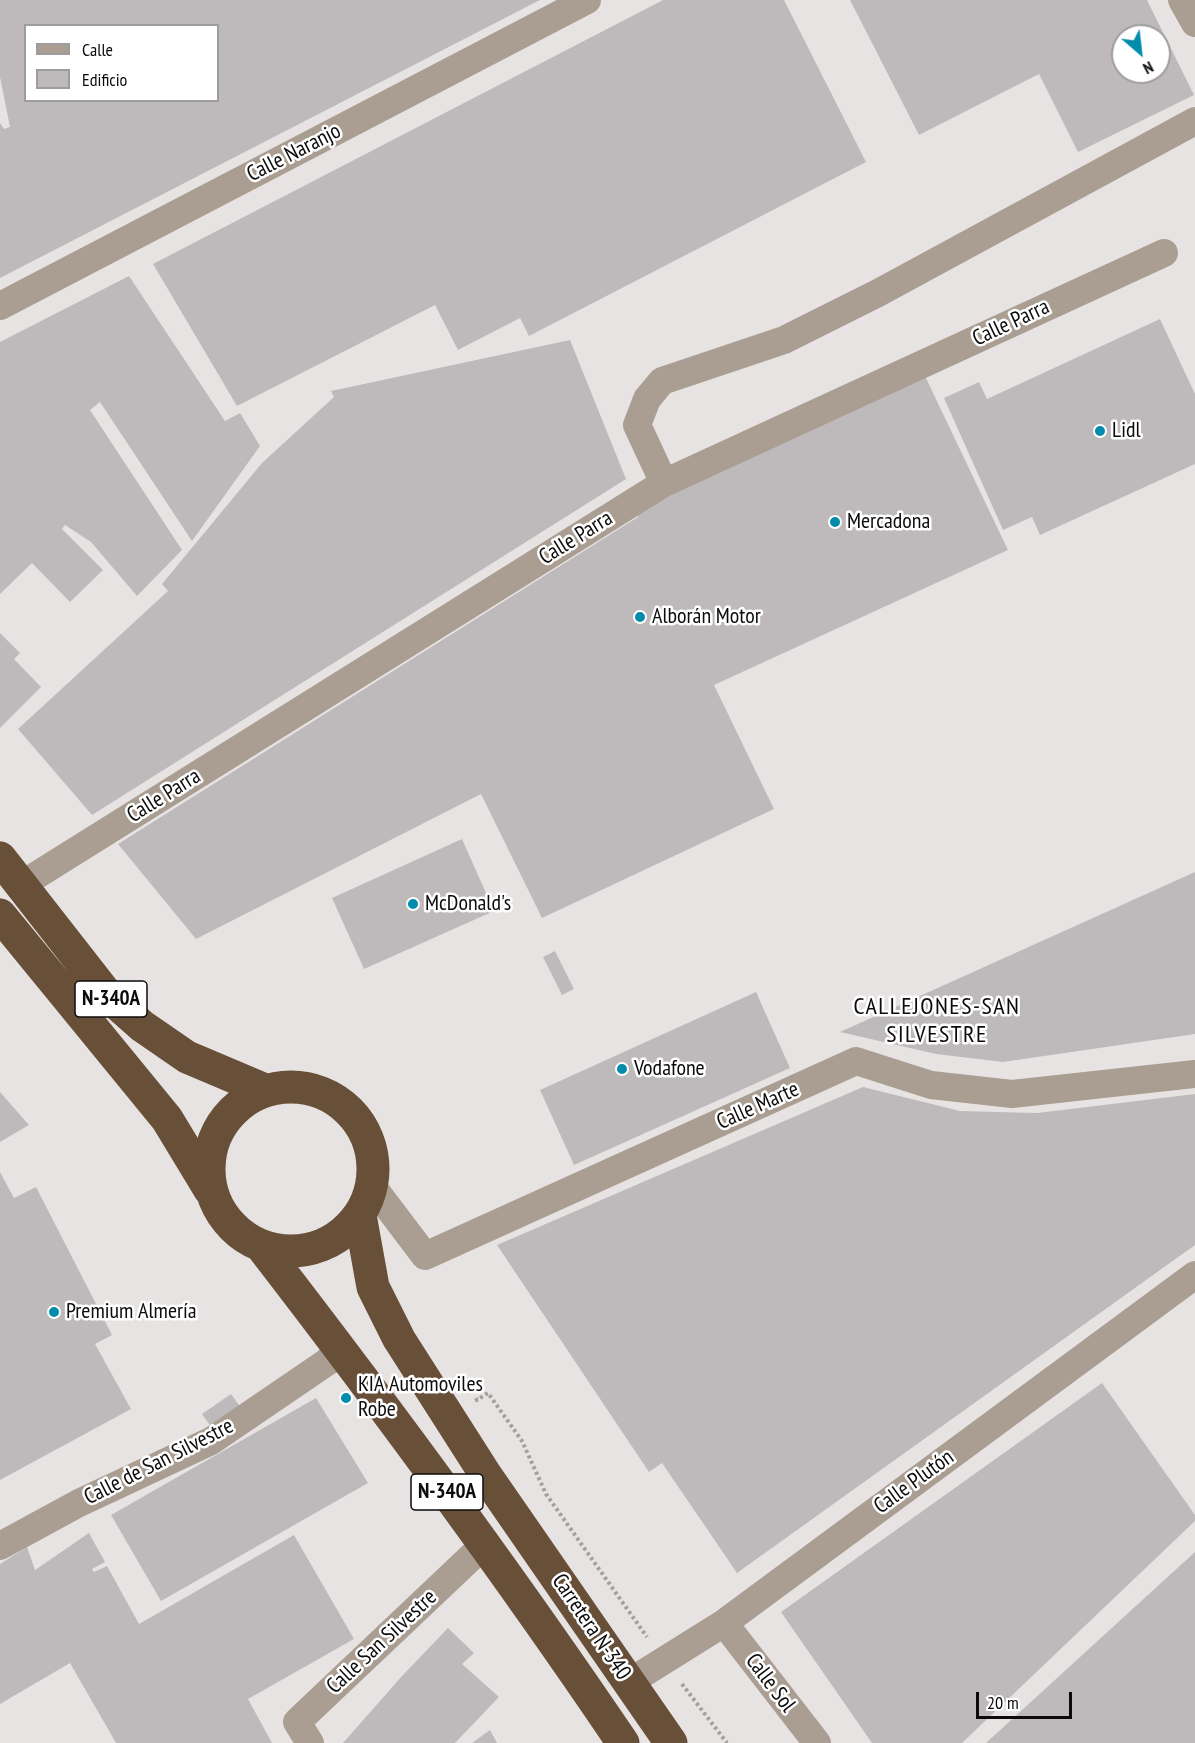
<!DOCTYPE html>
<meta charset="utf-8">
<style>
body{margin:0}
#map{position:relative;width:1195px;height:1743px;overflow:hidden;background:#e8e3e3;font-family:"PT Sans Narrow",sans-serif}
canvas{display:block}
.legend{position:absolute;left:24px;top:24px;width:195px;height:78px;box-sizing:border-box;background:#fff;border:2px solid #9e9d9d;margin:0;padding:8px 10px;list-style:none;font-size:18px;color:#0c0b0b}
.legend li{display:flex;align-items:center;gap:12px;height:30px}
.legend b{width:30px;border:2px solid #9e9d9d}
.north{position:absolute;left:1111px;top:24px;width:60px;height:60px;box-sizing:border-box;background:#fff;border:2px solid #9e9d9d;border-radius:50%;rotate:152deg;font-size:16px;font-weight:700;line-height:24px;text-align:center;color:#0c0b0b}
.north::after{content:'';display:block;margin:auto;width:21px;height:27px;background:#008caa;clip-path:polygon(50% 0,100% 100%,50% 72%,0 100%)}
.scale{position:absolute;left:976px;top:1692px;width:96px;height:27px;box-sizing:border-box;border:3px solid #0c0b0b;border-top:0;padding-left:8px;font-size:18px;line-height:21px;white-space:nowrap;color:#0c0b0b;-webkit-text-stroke:4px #fff;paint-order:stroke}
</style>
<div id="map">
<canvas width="1195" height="1743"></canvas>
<ul class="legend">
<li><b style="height:8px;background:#aa9e93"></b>Calle</li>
<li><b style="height:16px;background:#bebabc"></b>Edificio</li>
</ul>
<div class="north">N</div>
<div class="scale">20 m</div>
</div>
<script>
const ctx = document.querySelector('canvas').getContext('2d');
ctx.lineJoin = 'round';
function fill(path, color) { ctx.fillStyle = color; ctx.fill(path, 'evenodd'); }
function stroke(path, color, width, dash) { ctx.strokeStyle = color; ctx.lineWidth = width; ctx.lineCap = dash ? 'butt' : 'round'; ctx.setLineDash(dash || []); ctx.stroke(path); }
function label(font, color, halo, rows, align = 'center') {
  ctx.font = font + ' "PT Sans Narrow",sans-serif'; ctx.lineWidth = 5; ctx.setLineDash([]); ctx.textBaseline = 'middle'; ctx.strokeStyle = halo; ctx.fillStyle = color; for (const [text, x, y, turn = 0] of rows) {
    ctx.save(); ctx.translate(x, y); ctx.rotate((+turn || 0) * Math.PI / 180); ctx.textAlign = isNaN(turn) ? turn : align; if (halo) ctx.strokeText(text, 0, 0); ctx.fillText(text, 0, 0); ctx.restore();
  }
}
const building = new Path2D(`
 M0,0H540L0,278V123L4,129L10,127L0,77ZM26,26H218V100H26Z
 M663,0H784L866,162L529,336L520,318L458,350L435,305L237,406L153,264Z
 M850,0H1147L1194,95L1078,152L1039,74L919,135ZM1123,36H1159V72H1123Z
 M129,276L225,421L240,413L260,446L192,541L100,402L90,410L182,550L137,596L91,542L65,525L62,529L103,570L70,602L32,563L0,594V342Z
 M1160,319L1195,394V464L1040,535L1032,517L1003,530L944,398L979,382L987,399Z
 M570,340L626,479L92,815L18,729L168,591L162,584L262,463L334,397L331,391Z
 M924,374L1008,550L714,685L774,809L542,918L481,794L196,939L118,844L638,517L636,510Z
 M0,633L20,653L14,659L41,687L0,728Z
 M462,839L494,911L364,969L332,898Z
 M1195,872V1034L1003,1062L936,1054L840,1032Z
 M555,951L574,989L562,995L543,957Z
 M756,992L790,1068L574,1165L540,1090Z
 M863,1087L960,1111L1037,1113L1195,1094V1245L737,1573L662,1463L649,1472L497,1245Z
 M0,1092L29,1125L0,1142Z
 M0,1172L14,1198L36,1187L112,1335L95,1344L131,1409L0,1480Z
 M1102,1383L1195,1515V1521L962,1743H872L781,1612Z
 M231,1394L241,1408L212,1428L202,1414Z
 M316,1398L368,1483L161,1601L111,1515Z
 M89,1533L105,1562L92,1569L94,1572L107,1566L139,1624L294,1535L354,1639L248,1699L272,1743H116L70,1663L0,1704V1564L27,1547L35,1570Z
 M1195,1552V1743H986L1115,1625Z
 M448,1628L474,1653L462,1664L499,1697L455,1743H343L402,1676Z
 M490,1730L497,1743H472Z`);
const path = new Path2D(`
 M476,1398L477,1400L488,1393L522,1441L546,1494L647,1637
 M682,1684L727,1743`);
const street = new Path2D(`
 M1182,0L1195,23
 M0,306L587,0
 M664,483L637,425L647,399L662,381L784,340L878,293L1195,121
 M21,885L664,483L1164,253
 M372,1186L425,1256L856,1061L931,1085L1012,1094L1195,1074
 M0,1546L79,1503L211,1441L327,1362L341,1348
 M724,1623L817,1743
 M628,1683L724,1623L1195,1275
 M310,1743L297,1722L485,1544`);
const highway = new Path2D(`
 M0,858L107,995L142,1026L187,1057L265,1090
 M0,915L167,1119L210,1190
 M209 1169a82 82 0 1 1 164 0a82 82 0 1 1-164 0Z
 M360,1215L373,1287L399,1339L487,1477L671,1743
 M262,1247C387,1409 508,1573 623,1743`);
const markers = [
 [1100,431,6,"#008caa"],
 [835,522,6,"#008caa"],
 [640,617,6,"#008caa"],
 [413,904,6,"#008caa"],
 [622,1069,6,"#008caa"],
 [54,1312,6,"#008caa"],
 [346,1398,6,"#008caa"]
];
const shields = [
 [111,999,72],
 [447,1492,72]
];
const shieldNames = [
 ["N-340A",111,999],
 ["N-340A",447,1492]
];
const streetNames = [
 ["Calle Naranjo",294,153,-27],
 ["Calle Parra",1011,323,-25],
 ["Calle Parra",576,538,-32],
 ["Calle Parra",164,796,-32],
 ["Calle Marte",758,1106,-24],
 ["Calle de San Silvestre",159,1462,-27],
 ["Calle Plutón",914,1482,-36],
 ["Carretera N-340",591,1627,56],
 ["Calle San Silvestre",382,1642,-43],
 ["Calle Sol",770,1683,53]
];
const poiNames = [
 ["Lidl",1112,431],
 ["Mercadona",847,522],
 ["Alborán Motor",652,617],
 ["McDonald's",425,904],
 ["Vodafone",634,1069],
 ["Premium Almería",66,1312],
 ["KIA Automoviles",358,1385],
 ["Robe",358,1410]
];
const neighbourhoodNames = [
 ["CALLEJONES-SAN",937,1007],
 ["SILVESTRE",937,1035]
];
fill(building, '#bebabc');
stroke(path, '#a39f9f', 4, [3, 3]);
stroke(street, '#aa9e93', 28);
stroke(highway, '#674f38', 33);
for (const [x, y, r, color] of markers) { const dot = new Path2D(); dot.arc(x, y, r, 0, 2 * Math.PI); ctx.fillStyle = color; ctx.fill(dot); stroke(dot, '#fff', 2); }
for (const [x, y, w] of shields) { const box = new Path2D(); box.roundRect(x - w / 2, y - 18, w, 36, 4.5); ctx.fillStyle = '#fff'; ctx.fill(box); stroke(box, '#0c0b0b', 1.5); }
label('bold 21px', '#0c0b0b', null, shieldNames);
label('22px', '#0c0b0b', '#fff', streetNames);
label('22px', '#0c0b0b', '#fff', poiNames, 'left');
ctx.letterSpacing = '1.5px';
label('24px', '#0c0b0b', '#fff', neighbourhoodNames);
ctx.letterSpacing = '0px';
</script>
